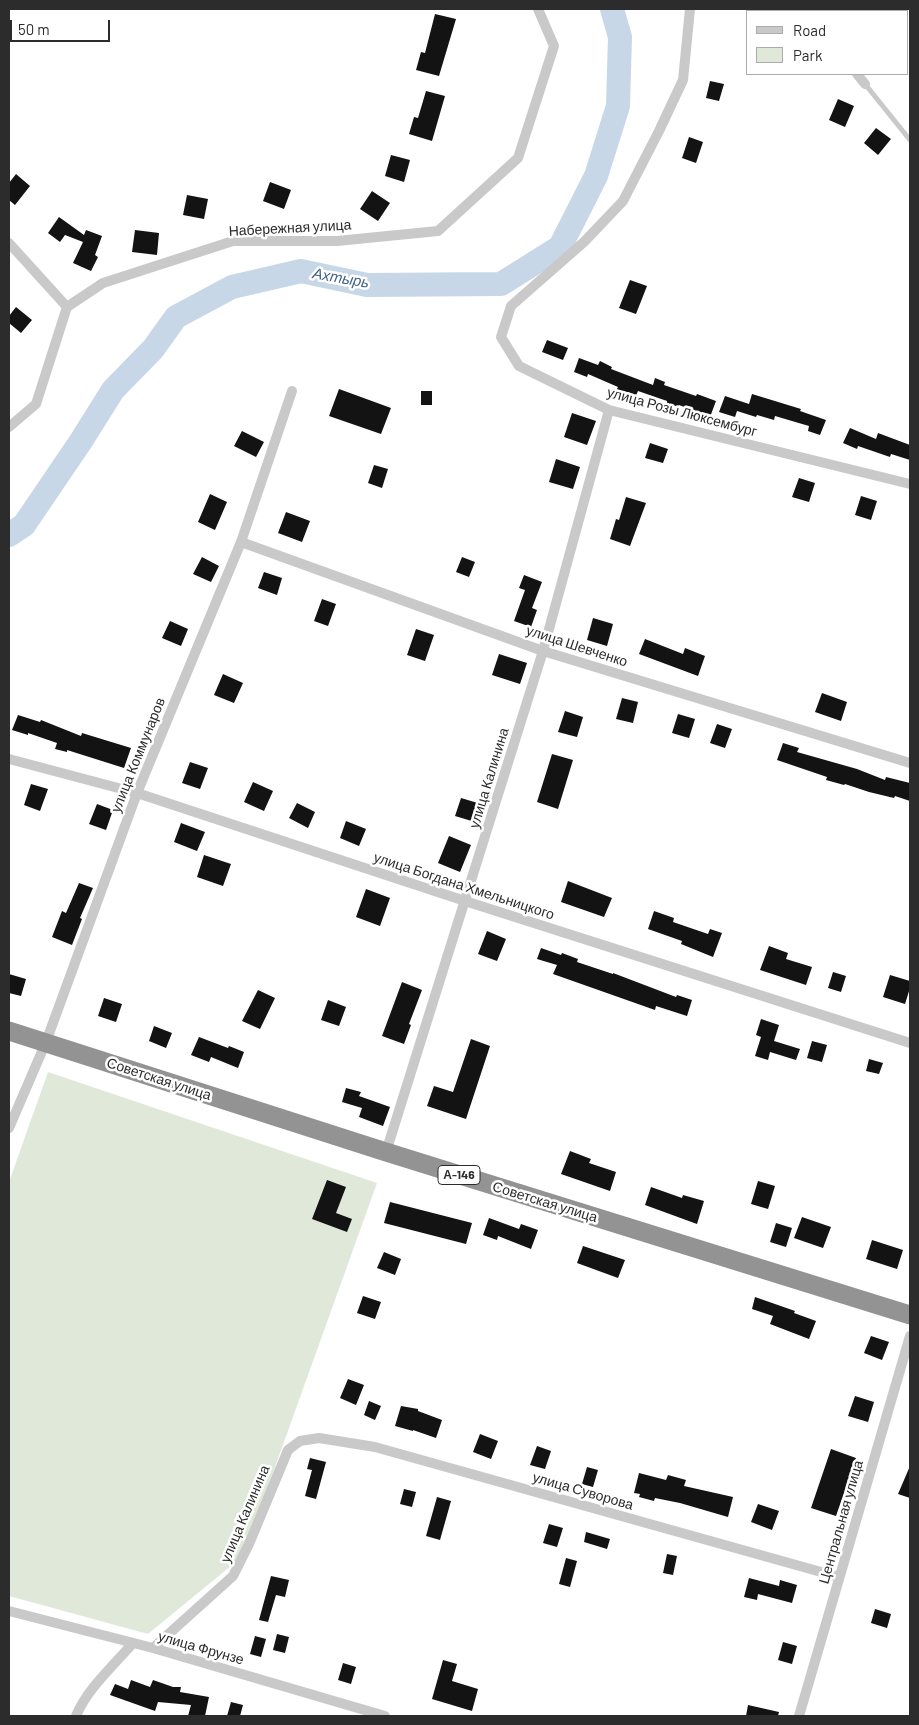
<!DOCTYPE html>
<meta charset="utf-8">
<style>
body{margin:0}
#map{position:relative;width:919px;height:1725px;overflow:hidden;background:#fff;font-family:Barlow,sans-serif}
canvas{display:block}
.frame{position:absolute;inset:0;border:10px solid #2c2c2c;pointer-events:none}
.legend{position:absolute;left:746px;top:10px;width:162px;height:65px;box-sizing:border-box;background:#fff;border:1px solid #ababab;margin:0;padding:6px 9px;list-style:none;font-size:15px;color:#2c2c2c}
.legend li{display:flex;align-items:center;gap:10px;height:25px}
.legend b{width:25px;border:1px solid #ababab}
.scale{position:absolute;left:10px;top:20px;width:100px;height:22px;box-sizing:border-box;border:2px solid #2c2c2c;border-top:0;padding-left:6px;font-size:15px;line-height:18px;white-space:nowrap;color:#2c2c2c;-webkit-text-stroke:4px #fff;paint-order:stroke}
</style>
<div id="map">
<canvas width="919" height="1725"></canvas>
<div class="frame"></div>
<ul class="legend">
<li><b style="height:6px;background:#c9c9c9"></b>Road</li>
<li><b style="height:14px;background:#e0e8da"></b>Park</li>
</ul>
<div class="scale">50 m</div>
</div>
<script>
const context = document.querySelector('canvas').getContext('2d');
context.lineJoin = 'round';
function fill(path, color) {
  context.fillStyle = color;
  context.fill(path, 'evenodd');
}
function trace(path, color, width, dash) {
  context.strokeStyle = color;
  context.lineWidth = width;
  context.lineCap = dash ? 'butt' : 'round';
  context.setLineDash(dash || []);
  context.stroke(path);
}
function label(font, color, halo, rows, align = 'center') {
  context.font = font + ' Barlow,sans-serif';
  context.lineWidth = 5;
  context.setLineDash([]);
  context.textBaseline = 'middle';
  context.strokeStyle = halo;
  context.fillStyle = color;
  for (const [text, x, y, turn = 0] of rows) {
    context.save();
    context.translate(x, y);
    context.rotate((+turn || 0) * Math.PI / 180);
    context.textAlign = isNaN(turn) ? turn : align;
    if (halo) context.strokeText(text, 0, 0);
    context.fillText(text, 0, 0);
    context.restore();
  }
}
fill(new Path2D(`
 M48 1072 377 1183 243 1556 148 1634 9 1596V1182Z`), '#e0e8da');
trace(new Path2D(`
 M9 535 24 525 81 441 113 390 153 349 176 317 232 287 301 271 367 285 501 284 560 247 596 176 618 106 620 37 612 9`), '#c7d7e7', 24);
fill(new Path2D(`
 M435 14 456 19 439 76 416 70 421 52 425 53Z
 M710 81 724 84 719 101 706 98Z
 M426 91 445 96 432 141 409 134 414 117 418 118Z
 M838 99 854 106 845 127 829 120Z
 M876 128 891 139 878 155 864 143Z
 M689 137 703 142 696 163 682 158Z
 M391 155 410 160 404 182 385 176Z
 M16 174 30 186 15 205 9 200V183Z
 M270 182 291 190 284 209 263 201Z
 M372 191 390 203 378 221 360 209Z
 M187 195 208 199 204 219 183 215Z
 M59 217 84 235 86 230 102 236 95 255 98 257 91 271 73 263 83 242 65 235 60 242 48 233Z
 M135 230 159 233 157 255 132 252Z
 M630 280 647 286 636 314 619 308Z
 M16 307 32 320 21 333 9 323V316Z
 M547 340 568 348 563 360 542 352Z
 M579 358 598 365 600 361 612 367 611 369 653 385 655 378 665 382 664 385 696 396 697 394 716 401 710 417 679 405 678 407 667 403V401L638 391 635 398 616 391 618 387 588 374 587 377 574 372Z
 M339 389 391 408 381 434 329 416Z
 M421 391H432V405H421Z
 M752 394 801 409 800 411 826 420 820 435 808 431 809 426 775 416 774 420 757 415 756 417 737 411 735 417 719 412 725 396 749 404Z
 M572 413 596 421 587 445 564 437Z
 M850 428 876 439 878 433 910 445V460L891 454 890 457 858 446 857 449 843 443Z
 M242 431 264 442 256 457 234 446Z
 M650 443 668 449 663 463 645 458Z
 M556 459 580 467 573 489 549 482Z
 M374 465 388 469 382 488 368 483Z
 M799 478 815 483 809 502 792 497Z
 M210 494 227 502 215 530 198 522Z
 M861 496 877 501 871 520 855 515Z
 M626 497 646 503 630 546 610 539 616 519 619 520Z
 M286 512 310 521 302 542 278 533Z
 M202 557 219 566 211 582 193 574Z
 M462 557 475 562 469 577 456 572Z
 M264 572 282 578 277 595 258 588Z
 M524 575 542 582 532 608 537 610 531 627 514 621 525 590 519 588Z
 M322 599 336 604 328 626 314 621Z
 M593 618 613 624 607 646 587 640Z
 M170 621 188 629 181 646 162 638Z
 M416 629 434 635 425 661 407 655Z
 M645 639 683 654 685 648 705 656 698 676 639 654Z
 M499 654 527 663 520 684 492 675Z
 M223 674 243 683 234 703 214 695Z
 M822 693 847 702 841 721 815 712Z
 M622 698 638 702 633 723 616 719Z
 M565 711 583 717 577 737 558 732Z
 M678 714 695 719 689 738 672 733Z
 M18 715 40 722 41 720 81 736 82 733 131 748 124 768 67 750V752L55 749 57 743 28 733V735L12 730Z
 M717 724 732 729 725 748 710 743Z
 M783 743 799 748 797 752 857 769 885 780 886 777 910 783V801L895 796 894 798 869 792 845 784 844 785 826 780 827 777 777 760Z
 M552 754 573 760 558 809 537 802Z
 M190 762 208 768 200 789 182 783Z
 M253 782 273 791 264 811 244 802Z
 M31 784 48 789 40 811 24 805Z
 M461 798 481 804 475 822 455 816Z
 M297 803 315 812 308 828 289 818Z
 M97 804 113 810 106 830 89 824Z
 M346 821 366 829 359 846 340 838Z
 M181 823 205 832 197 851 174 842Z
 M449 836 471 845 460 872 438 863Z
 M204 855 231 864 223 886 197 877Z
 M568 881 612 898 604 917 561 902Z
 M79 883 93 888 80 918 82 919 72 945 52 937 62 911 66 913Z
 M366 889 390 898 380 926 356 917Z
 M654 911 674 918 673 922 708 934 710 929 722 933 713 957 681 944 682 941 648 929Z
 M487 931 506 939 497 961 478 954Z
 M769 946 788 953 786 959 812 967 806 985 760 970Z
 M541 948 561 955 562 953 578 959 577 962 613 974V973L676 997 677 995 692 1000 687 1016 656 1006 655 1010 553 974 557 965 537 959Z
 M833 972 846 976 841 992 828 988Z
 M9 974 26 979 21 996 9 993Z
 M890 975 910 981V988L905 1004 883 997Z
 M402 982 422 990 409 1024 411 1025 404 1044 382 1036Z
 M258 990 275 998 260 1029 242 1021Z
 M104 998 122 1004 116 1022 98 1016Z
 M328 1000 346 1007 339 1026 321 1020Z
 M761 1019 779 1025 774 1041 800 1049 796 1060 770 1052 768 1060 755 1056 761 1037 756 1035Z
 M154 1026 172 1033 166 1048 149 1041Z
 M199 1037 228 1048 229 1046 244 1052 238 1068 211 1057 209 1062 191 1055Z
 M471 1039 490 1046 466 1119 427 1106 434 1086 453 1092Z
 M812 1041 827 1045 822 1062 807 1058Z
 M869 1059 883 1063 879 1074 866 1071Z
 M346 1088 361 1092 359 1096 390 1107 383 1126 359 1117 362 1108 342 1102Z
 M570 1151 591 1159 589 1163 616 1172 610 1191 561 1174Z
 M327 1180 346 1187 336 1213 352 1219 347 1232 312 1219Z
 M758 1181 775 1186 768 1209 751 1204Z
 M651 1187 682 1198 683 1195 704 1201 697 1224 645 1205Z
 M390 1202 472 1223 466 1244 384 1223Z
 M802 1217 831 1227 823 1248 794 1238Z
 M489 1218 519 1229 521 1224 538 1230 531 1249 498 1236 497 1240 483 1235Z
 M776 1223 792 1228 786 1247 770 1242Z
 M872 1240 903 1250 897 1269 866 1259Z
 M583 1246 625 1260 618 1278 577 1263Z
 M384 1252 401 1259 395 1275 377 1268Z
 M363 1296 381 1302 375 1319 357 1313Z
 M755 1297 795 1311 794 1313 816 1321 809 1339 770 1324 773 1316 752 1309Z
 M871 1336 889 1342 882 1360 864 1353Z
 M348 1379 364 1385 356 1405 340 1398Z
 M855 1396 874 1402 868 1422 848 1416Z
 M369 1401 381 1406 375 1420 364 1415Z
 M401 1406 418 1409V1411L442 1420 436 1438 413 1430V1431L395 1426Z
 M480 1434 498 1441 491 1459 473 1452Z
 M537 1446 551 1451 545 1469 530 1465Z
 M831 1449 856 1458 836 1516 811 1508Z
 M310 1458 326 1462 316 1499 305 1496 312 1470 307 1469Z
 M910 1466V1498L898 1494Z
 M587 1467 598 1470 593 1487 582 1484Z
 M639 1473 666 1480 668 1475 686 1480 684 1486 733 1497 728 1517 680 1503 655 1498 654 1501 639 1497 640 1494 634 1493Z
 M404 1489 416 1492 412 1507 400 1504Z
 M437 1497 451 1501 440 1540 426 1536Z
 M758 1504 779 1511 772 1530 751 1522Z
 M549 1524 563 1528 557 1547 543 1543Z
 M586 1532 610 1539 607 1549 584 1542Z
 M667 1554 677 1556 673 1575 663 1573Z
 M566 1558 577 1561 570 1587 559 1584Z
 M271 1576 289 1580 285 1597 276 1595 268 1622 259 1620Z
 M749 1578 779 1586 780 1580 797 1585 792 1603 758 1594 757 1600 744 1597Z
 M875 1609 891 1614 887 1628 871 1623Z
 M277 1634 289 1637 285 1653 273 1650Z
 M255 1636 266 1639 261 1657 250 1654Z
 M783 1642 797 1646 792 1664 778 1660Z
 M443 1660 457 1664 452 1681 478 1689 472 1711 432 1699Z
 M343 1663 356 1667 351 1684 338 1680Z
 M131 1680 150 1687 153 1680 173 1687H181L180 1692 209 1697 205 1716H188L191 1705 158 1702 155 1711 110 1695 115 1684 128 1689Z
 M231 1702 243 1705 240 1716H227Z
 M748 1705 779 1712 778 1716H746Z`), '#131313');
trace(new Path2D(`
 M865 84 910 140`), '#c9c9c9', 5);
trace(new Path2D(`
 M690 9 683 80 659 131 623 201 584 242 511 306 501 337 519 366 609 410 910 484
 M804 9 808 11
 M857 74 865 84
 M9 243 67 307
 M9 427 36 404 67 307 103 283 233 241H337L438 231 518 158 554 46 538 9
 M241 542 543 651 910 763
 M9 759 137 793 465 901 910 1043
 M9 1128 46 1042 137 793 241 542 292 391
 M386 1152 543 651 609 410
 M9 1611 153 1648 385 1716
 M153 1648 233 1576 249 1544 288 1450 300 1441 319 1438 375 1447 839 1577
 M76 1716C87 1689 114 1665 133 1643
 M799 1716 910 1336`), '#c9c9c9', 10);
trace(new Path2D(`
 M9 1031 386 1152 910 1315`), '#939393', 19);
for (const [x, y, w] of [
 [459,1175,42]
]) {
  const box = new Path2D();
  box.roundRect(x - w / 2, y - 9.5, w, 19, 4);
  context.fillStyle = '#fff';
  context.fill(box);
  trace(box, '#2c2c2c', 1);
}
label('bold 12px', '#2c2c2c', null, [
 ["А-146",459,1175]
]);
label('14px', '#2c2c2c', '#fff', [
 ["Набережная улица",290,228,-3],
 ["улица Розы Люксембург",682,412,15],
 ["улица Шевченко",577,646,18],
 ["улица Коммунаров",138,755,-68],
 ["улица Калинина",489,778,-73],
 ["улица Богдана Хмельницкого",464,886,18],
 ["Советская улица",159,1079,18],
 ["Советская улица",545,1202,17],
 ["улица Суворова",583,1491,16],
 ["улица Калинина",245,1514,-67],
 ["Центральная улица",841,1522,-74],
 ["улица Фрунзе",201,1648,16]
]);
label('italic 15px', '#426485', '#fff', [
 ["Ахтырь",341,278,10]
]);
</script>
